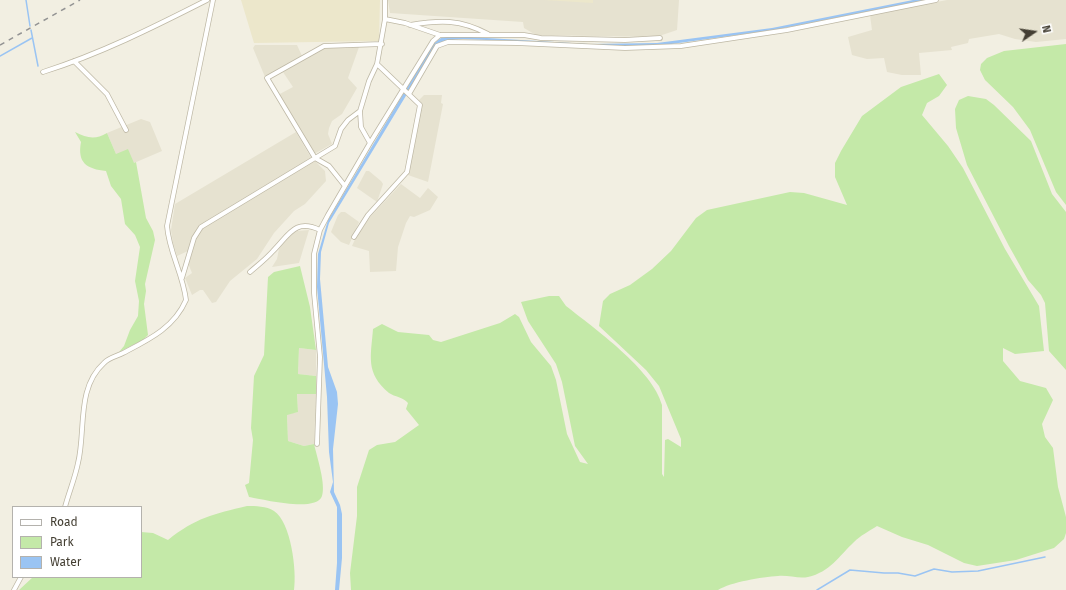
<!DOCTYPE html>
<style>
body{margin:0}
#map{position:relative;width:1066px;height:590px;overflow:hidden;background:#f2efe2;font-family:"Fira Sans",sans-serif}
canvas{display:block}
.legend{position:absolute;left:12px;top:506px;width:130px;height:72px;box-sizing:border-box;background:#fff;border:1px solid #b4b2ad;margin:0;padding:5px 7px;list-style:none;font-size:12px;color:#443f33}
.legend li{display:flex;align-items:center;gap:8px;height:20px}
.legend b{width:20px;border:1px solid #b4b2ad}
.north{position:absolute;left:1014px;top:12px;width:40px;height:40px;-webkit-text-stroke:3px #fff;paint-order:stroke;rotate:77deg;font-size:11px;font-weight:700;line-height:16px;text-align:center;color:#443f33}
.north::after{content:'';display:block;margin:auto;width:14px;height:18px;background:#443f33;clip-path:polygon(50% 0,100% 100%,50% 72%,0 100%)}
</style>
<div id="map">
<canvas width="1066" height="590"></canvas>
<ul class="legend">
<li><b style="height:5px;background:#fff"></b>Road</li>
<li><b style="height:11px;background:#c4e9a8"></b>Park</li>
<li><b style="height:11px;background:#9ac4f3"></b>Water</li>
</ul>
<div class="north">N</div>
</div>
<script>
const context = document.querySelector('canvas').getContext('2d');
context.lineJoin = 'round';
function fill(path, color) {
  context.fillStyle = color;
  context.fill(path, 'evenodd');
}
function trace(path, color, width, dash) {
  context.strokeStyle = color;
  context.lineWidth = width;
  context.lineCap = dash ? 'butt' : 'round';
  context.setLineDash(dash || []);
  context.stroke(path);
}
fill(new Path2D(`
 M388 0H679L677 30 656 37 536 35 524 28 523 22 390 13Z
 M947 0H1066V39L1036 42 1015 39 999 34 969 39 968 43 951 47 952 50 919 53 921 75H902L887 72 884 58 867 59 852 55 848 37 872 30 870 15Z
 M255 45H297L302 56 265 77 253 48Z
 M359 47 348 78 357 88 342 114 332 121 329 128 328 134 332 144 314 154 278 95 293 87 283 72 324 48Z
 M424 95H442L441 103 443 104 428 182 408 175V172L422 104 419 100Z
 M141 119 150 122 162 151 134 163 116 154 107 133Z
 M296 132 310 156 325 171 326 181 305 204 294 211 274 233 257 259 230 281 216 302 212 303 203 290H200L192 295 185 278 192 273 188 263 192 254 188 251 177 256 173 243 171 230 175 204Z
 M366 171H369L381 181 383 184 377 202 357 188Z
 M401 184 420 198 428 188 438 197 430 210 414 217 410 216 406 223 398 247 396 271 370 272 369 251 352 246 356 237 371 216Z
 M341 212H345L359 222 349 245 341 242 331 232 338 215Z
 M309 230 299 263 272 267 277 259 279 249 290 235 297 231Z
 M299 348 316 350V376L298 374Z
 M297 393 316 394 314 444 304 446 288 441 287 414 298 412Z`), '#e6e2d0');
fill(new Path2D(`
 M241 0H380L379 41 254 43Z
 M544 0H593V3Z`), '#ece7cb');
fill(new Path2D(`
 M1066 44V205L1056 192 1030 130 1013 107 985 80 980 70 981 64 987 58 1004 51Z
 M939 74 947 85 939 96 927 103 922 115 948 146 963 168 1005 249 1039 306 1044 351 1015 354 1003 348V361L1020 381 1046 388 1053 400 1042 424 1045 437 1053 448 1058 487 1066 517V533L1064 539 1054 548 1016 560 977 566 964 563 928 545 902 537 877 526C869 531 860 536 854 542 839 556 830 572 808 577 799 579 788 575 778 576 762 577 731 582 718 590H351L350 573 357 516V487L369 450 377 445 395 442 419 425 406 409 408 403C403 397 395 397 389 393 365 373 371 356 373 329L382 324 398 332 429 335 433 340 441 342 500 323 515 314 519 317 531 342 551 366 556 380 567 434 580 462 588 464 575 446 562 382 556 364 528 321 521 302 549 296H559L566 306C594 328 653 370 662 405V474L664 477 665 440 668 439 681 447V439L659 386 646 370 599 326 603 301 610 294 630 285 652 269 671 251 696 218 707 210 790 192 804 193 847 205 835 177V163L841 151 862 116 901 87Z
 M968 96 986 99 994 105 1031 141 1052 194 1066 212V370L1049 351 1045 303 1041 295 1028 280 1009 246 967 165 956 128 955 109 959 100Z
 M75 132C87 138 95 140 107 133L116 154 128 149 134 163 136 162 146 218 153 231 155 240 145 284 146 291 144 304 148 335 143 340 119 352 124 346 130 330 138 316 139 301 135 281 140 247 135 235 125 224 121 199 111 186 106 171C87 169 77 163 81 142Z
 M300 266 310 307 316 350 299 348 298 374 316 376V394H297L298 412 287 415 288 441 304 446 314 444C317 457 326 484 322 496 316 513 262 499 249 497L245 485 249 483 253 440 251 428 254 376 264 355 268 277 274 272Z
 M247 506C256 506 266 506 274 511 291 522 297 571 294 590H19L33 577H141V532L153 533 168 540C195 518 214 514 247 506Z`), '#c4e9a8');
fill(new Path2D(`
 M913 0H927L774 30 664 45 626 46 463 39C441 40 439 45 427 61L329 223 321 252 320 279 328 367 337 392 338 404 333 449 334 492 340 505 342 514V558L339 590H335L337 563V507L330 492 333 482 329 452 327 397 317 287 318 254 328 220 433 44 441 38 453 36 589 44 657 43 772 28Z`), '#9ac4f3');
trace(new Path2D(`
 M26 0 30 26
 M31 30 38 66
 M0 56 32 38
 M817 590 850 570 884 573H898L915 576 934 569 952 572 978 571 1045 557`), '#9ac4f3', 1.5);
const minor = new Path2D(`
 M385 0V19L405 23 440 35H524L541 38 625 40 660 38
 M410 25C440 20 460 19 488 34
 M74 61 107 94 126 130
 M43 72C100 54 154 27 207 0
 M409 94 437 46 448 42 517 43 625 48 681 46 787 30 936 0
 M370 143 433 41 440 35
 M345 186 329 166 315 158 267 78 324 46 382 44
 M354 237 368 215 407 172 420 105 377 64
 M250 272C258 265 266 259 273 251 289 235 295 218 320 230
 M182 278 194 238 201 227 335 146 341 129 348 120 360 111 369 81 377 64 385 19
 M317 444 320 357 314 293V254L320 230 328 215 370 143 361 127 360 111
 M65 507C69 492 75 478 78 463 86 431 76 388 104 363 108 358 117 356 123 353 148 340 174 328 186 300 183 274 169 252 167 226L213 0
 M14 590 21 577`);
trace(minor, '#beb8a5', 5.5);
trace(minor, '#fff', 4);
trace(new Path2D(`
 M0 45 80 0`), '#939393', 1.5, [5, 5]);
</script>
